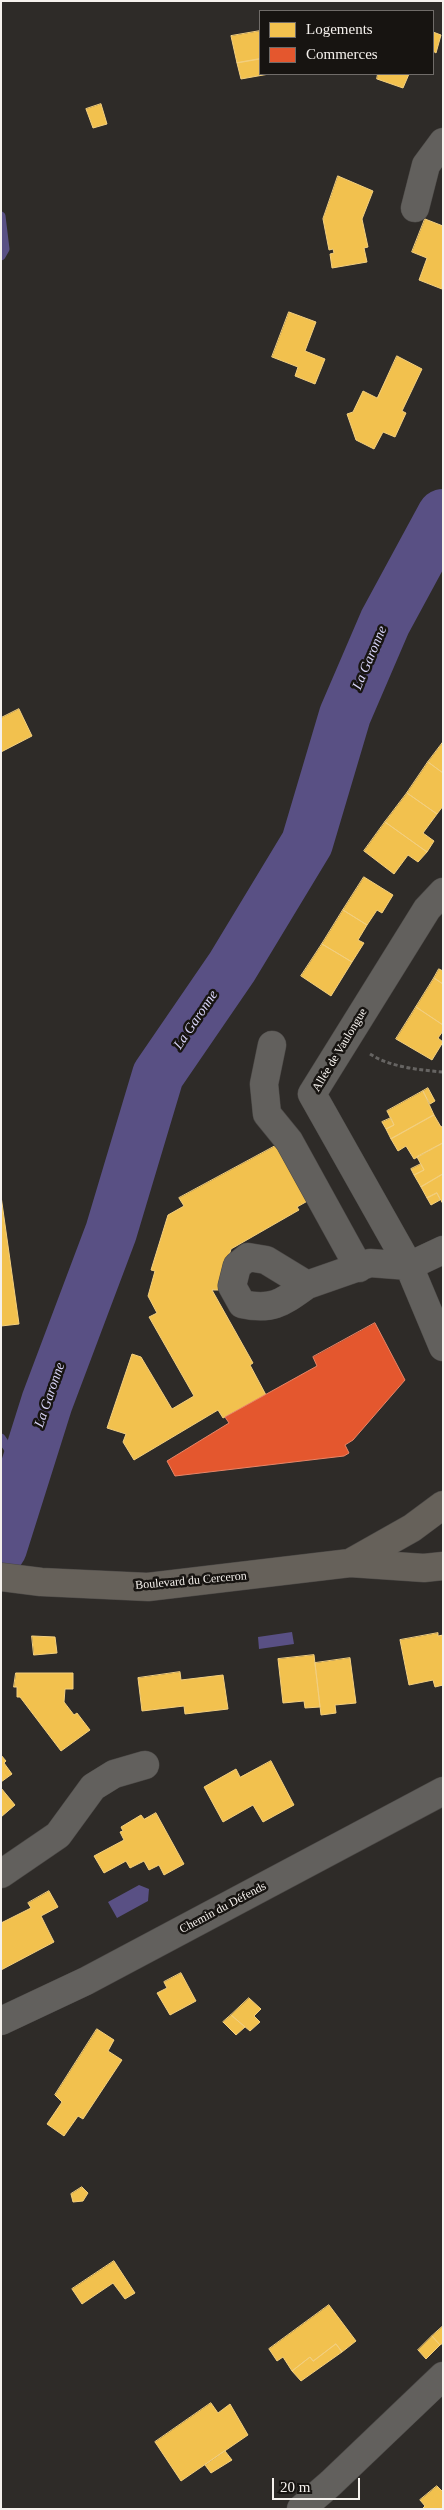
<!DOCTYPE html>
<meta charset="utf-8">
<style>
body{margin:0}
#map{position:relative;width:444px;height:2510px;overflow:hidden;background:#2e2b28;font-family:Georgia,serif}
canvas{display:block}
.frame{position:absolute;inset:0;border:2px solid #f5f1ed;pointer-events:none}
.legend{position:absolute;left:259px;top:10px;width:175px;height:65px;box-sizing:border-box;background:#171411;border:1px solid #706c69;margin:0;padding:6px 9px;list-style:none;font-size:15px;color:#f5f1ed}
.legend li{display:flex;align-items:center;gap:10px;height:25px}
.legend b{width:25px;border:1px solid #706c69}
.scale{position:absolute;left:272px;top:2478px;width:88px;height:22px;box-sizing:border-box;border:2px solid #f5f1ed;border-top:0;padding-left:6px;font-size:15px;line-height:18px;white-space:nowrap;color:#f5f1ed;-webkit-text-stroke:4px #171411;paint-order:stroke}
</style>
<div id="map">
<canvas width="444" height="2510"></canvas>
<div class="frame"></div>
<ul class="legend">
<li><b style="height:14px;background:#f2c14e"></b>Logements</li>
<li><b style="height:14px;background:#e4572e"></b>Commerces</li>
</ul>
<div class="scale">20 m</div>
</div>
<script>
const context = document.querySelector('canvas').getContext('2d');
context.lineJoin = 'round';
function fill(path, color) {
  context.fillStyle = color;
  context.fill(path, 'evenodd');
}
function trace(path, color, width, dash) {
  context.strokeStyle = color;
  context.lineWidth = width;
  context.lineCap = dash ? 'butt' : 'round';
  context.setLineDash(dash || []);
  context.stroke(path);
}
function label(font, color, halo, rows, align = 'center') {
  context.font = font + ' Georgia,serif';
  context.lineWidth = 5;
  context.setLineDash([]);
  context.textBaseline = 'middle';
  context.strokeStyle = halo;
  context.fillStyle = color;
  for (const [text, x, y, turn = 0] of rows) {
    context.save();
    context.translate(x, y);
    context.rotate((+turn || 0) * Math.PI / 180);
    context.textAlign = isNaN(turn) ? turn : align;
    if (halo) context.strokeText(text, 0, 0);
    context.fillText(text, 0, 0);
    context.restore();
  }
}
fill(new Path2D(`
 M25 1473V1501L1 1576V1511Z
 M292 1632 294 1644 259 1649 258 1637Z
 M139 1885 149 1889 148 1901 117 1918 108 1902Z`), '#595084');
const homes = new Path2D(`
 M260 31V59L237 63 231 36Z
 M433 32 441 35 436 53 433 51Z
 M260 59V74H269L241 79 237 63Z
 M378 74H409L403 88 377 79Z
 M101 104 107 124 93 128 86 109Z
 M338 176 373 191 362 219 368 247 364 248 367 262 332 268 330 254 334 253 333 249 329 250 323 219Z
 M425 219 443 226 442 289 419 280 427 258 412 252Z
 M289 312 316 322 305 351 325 359 315 384 295 376 298 367 272 357Z
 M397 356 422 369 402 411 406 413 395 437 383 432 374 449 356 440 347 414 353 412 363 391 377 398Z
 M19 709 32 736 1 752V718Z
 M443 742V773L428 762Z
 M428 762 443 773V806L437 814 407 793Z
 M407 793 437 814 423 833 434 841 427 852 385 822Z
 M385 822 427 852 418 862 408 855 394 874 364 851Z
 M364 877 393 895 382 913 377 910 367 925 343 910Z
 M343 910 367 925 358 940 364 943 352 962 322 944Z
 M322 944 352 962 331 996 301 976Z
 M439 969 443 971V984L434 978Z
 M434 978 443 984V1025L416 1007Z
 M416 1007 443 1025V1031L438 1038 443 1042 432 1060 396 1039Z
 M428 1088 435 1101 430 1104 423 1091Z
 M423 1091 434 1115 391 1139 386 1129 394 1125 387 1111Z
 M434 1115 441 1127 443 1126V1143L414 1159 406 1146 398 1151 391 1139Z
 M391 1118 394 1125 386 1129 382 1122Z
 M443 1143V1174L421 1187 414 1175 424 1170 417 1157Z
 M279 1144 311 1199 297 1207 299 1210 231 1249 219 1290H212L253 1363 250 1365 266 1395 223 1418 218 1410 134 1460 123 1442 126 1434 107 1428 132 1354 141 1357 172 1409 194 1396 149 1317 157 1313 148 1296 155 1271 151 1270 168 1215 184 1206 179 1198Z
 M421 1164 424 1170 414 1175 411 1169Z
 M443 1174V1204L437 1193 427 1198 421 1187Z
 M437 1193 440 1200 431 1205 427 1198Z
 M1 1196 19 1324 1 1326Z
 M438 1633V1636L443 1635V1685L435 1687 433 1680 409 1685 400 1640Z
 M32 1636 55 1637 57 1653 34 1655Z
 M314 1655 320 1707 305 1708 304 1701 283 1703 278 1659Z
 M350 1658 356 1703 335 1705 336 1713 321 1715 315 1663Z
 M180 1672 181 1680 223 1675 228 1709 185 1714 184 1706 142 1711 138 1678Z
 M16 1673H73V1689H65L64 1702 74 1715 77 1713 90 1730 61 1751 20 1697H17V1687H14Z
 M1 1755 6 1761 4 1763 12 1774 1 1782Z
 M271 1761 294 1805 263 1822 253 1805 223 1822 204 1787 236 1769 240 1777Z
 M1 1788 15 1805 1 1817Z
 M156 1813 184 1864 164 1875 159 1865 149 1870 144 1861 130 1868 126 1861 104 1873 94 1856 124 1840 120 1832 123 1831 121 1827 141 1815 144 1819Z
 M49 1891 58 1907 41 1916 54 1942 1 1970V1923L31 1908 28 1903Z
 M181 1973 196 2001 170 2015 157 1993 167 1988 164 1982Z
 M249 1998 261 2009 254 2016 260 2022 250 2031 231 2015Z
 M231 2015 245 2027 236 2035 223 2022Z
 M97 2029 114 2040 108 2051 122 2060 83 2119 78 2116 64 2136 47 2124 62 2102 55 2095Z
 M82 2187 88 2193 83 2201 73 2202 71 2194Z
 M114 2261 135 2293 125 2299 113 2283 82 2304 72 2289Z
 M329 2305 356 2341 342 2352 336 2344 313 2361 310 2357 292 2371 283 2357 277 2361 269 2349Z
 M443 2326V2343L440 2345 432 2336Z
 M432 2336 440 2345 426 2359 418 2350Z
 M336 2344 342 2352 301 2381 292 2371 310 2357 313 2361Z
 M211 2403 218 2413 230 2404 248 2435 181 2481 155 2442Z
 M225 2451 232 2460 211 2473 205 2465Z
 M437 2486 443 2492V2509H422L425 2506 420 2500Z`);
fill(homes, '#f2c14e');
trace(homes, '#f3cf7e', 1);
const shops = new Path2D(`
 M375 1323 405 1380 353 1440 345 1445 349 1453 344 1456 175 1476 167 1461 229 1423 225 1417 317 1366 313 1357Z`);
fill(shops, '#e4572e');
trace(shops, '#e98567', 1);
trace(new Path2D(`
 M1 216 5 249 1 256
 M1 1438 25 1473`), '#595084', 9);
trace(new Path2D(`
 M1 1548 47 1402 111 1232 158 1075 232 967 307 843 345 715 385 622 443 515`), '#595084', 52);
const minor = new Path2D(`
 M415 208 426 165 443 142
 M443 892 427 909 312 1094 409 1266 443 1347
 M272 1045 264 1084 267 1114 289 1141 359 1268
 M307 1285C283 1302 273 1311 242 1304L232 1286 237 1266 248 1257 266 1260 307 1285 370 1263 409 1266 443 1250
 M1 1874 58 1835 93 1787 114 1774 145 1765
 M1 2021 86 1981 443 1791
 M301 2509 331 2483 443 2376`);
const major = new Path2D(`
 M350 1563 412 1528 443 1505
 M1 1577 41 1582 148 1587 350 1563 424 1568 443 1566`);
trace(minor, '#4b4846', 29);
trace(major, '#4b4846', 29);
trace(new Path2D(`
 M370 1054C390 1067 419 1070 443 1072`), '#666462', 3, [4, 2.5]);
trace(minor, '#62605d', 28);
trace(major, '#66615a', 28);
label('12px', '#f5f1ed', '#171411', [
 ["Allée de Vaulongue",340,1050,-59],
 ["Boulevard du Cerceron",191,1581,-5],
 ["Chemin du Défends",223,1908,-28]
]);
label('italic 14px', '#d8d4f8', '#171411', [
 ["La Garonne",370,658,-67],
 ["La Garonne",196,1020,-56],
 ["La Garonne",50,1395,-71]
]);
</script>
